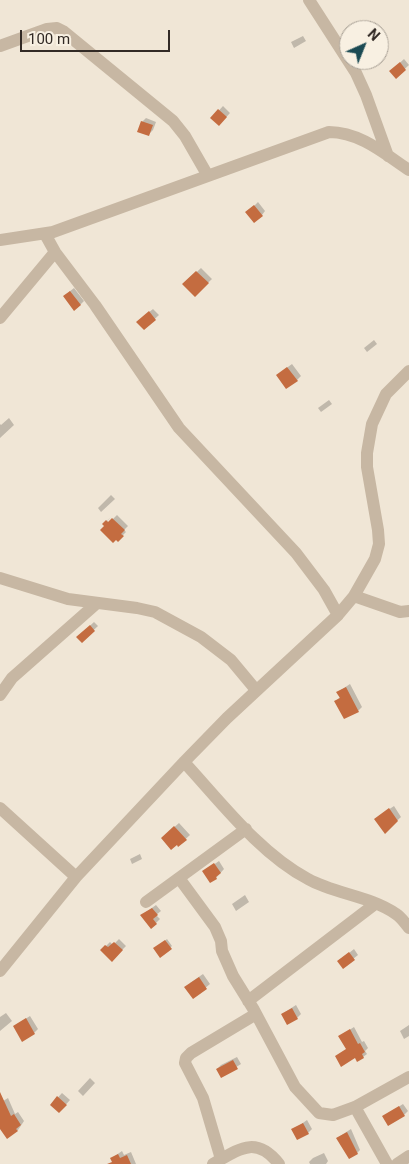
<!DOCTYPE html>
<style>
body{margin:0}
#map{position:relative;width:409px;height:1164px;overflow:hidden;background:#f0e6d6;font-family:Roboto,sans-serif}
canvas{display:block}
.north{position:absolute;left:339px;top:20px;width:50px;height:50px;box-sizing:border-box;background:#f8f0e2;border:1px solid #a9a196;border-radius:50%;rotate:44deg;font-size:14px;font-weight:700;line-height:20px;text-align:center;color:#322a25}
.north::after{content:'';display:block;margin:auto;width:18px;height:22px;background:#1b4a53;clip-path:polygon(50% 0,100% 100%,50% 72%,0 100%)}
.scale{position:absolute;left:20px;top:30px;width:150px;height:22px;box-sizing:border-box;border:2px solid #322a25;border-top:0;padding-left:6px;font-size:15px;line-height:18px;white-space:nowrap;color:#322a25;-webkit-text-stroke:4px #f8f0e2;paint-order:stroke}
</style>
<div id="map">
<canvas width="409" height="1164"></canvas>
<div class="north">N</div>
<div class="scale">100 m</div>
</div>
<script>
const context = document.querySelector('canvas').getContext('2d');
context.lineJoin = 'round';
function fill(path, color) {
  context.fillStyle = color;
  context.fill(path, 'evenodd');
}
function trace(path, color, width, dash) {
  context.strokeStyle = color;
  context.lineWidth = width;
  context.lineCap = dash ? 'butt' : 'round';
  context.setLineDash(dash || []);
  context.stroke(path);
}
fill(new Path2D(`
 M303 36 306 41 294 48 291 42Z
 M404 59 409 65 396 77 391 71Z
 M223 106 230 113 219 125 212 118Z
 M146 118 156 122 153 130 149 134 142 122Z
 M258 202 265 211 262 215 251 209Z
 M201 268 212 279 195 295 184 284Z
 M74 288 84 301 80 305 69 292Z
 M153 309 159 315 144 329 142 318Z
 M374 340 377 344 367 352 364 348Z
 M292 364 301 376 297 380 281 372Z
 M329 400 332 404 321 412 318 408Z
 M9 418 14 425 0 438V424L1 425Z
 M111 495 115 499 101 512 98 508Z
 M117 515 128 526 124 530 126 532 118 540 103 524 111 517 107 521 109 523Z
 M94 622 98 626 82 641 78 637Z
 M350 684 362 707 358 711 336 701 340 697 338 692Z
 M394 806 401 817 385 832 379 816Z
 M179 823 190 835 179 845 162 838Z
 M140 854 142 859 132 864 130 859Z
 M219 861 224 869 216 878 206 870Z
 M245 895 249 902 236 911 232 904Z
 M156 905 161 911 156 915 160 919 156 923 142 915Z
 M119 939 126 946 112 960 102 950 110 942 113 945Z
 M167 939 172 946 160 956 155 949Z
 M354 949 358 955 343 967 339 961Z
 M203 974 210 984 193 998 190 983Z
 M296 1005 301 1014 297 1018 282 1014Z
 M6 1013 12 1021 0 1031V1017Z
 M30 1016 38 1029 34 1033 14 1026Z
 M409 1025V1036L404 1039 400 1031Z
 M354 1027 362 1042 364 1041 368 1048 365 1051 367 1054 363 1057H355L347 1049 340 1036Z
 M237 1057 241 1064 222 1076 217 1069 221 1065Z
 M90 1078 95 1083 83 1096 78 1091Z
 M62 1093 70 1100 59 1112 51 1105Z
 M8 1098 15 1114 18 1112 24 1121 18 1130 7 1137 0 1126V1103Z
 M403 1104 408 1111 404 1115 384 1116Z
 M307 1120 312 1129 308 1133 293 1130Z
 M351 1129 360 1150 357 1153 337 1138Z
 M122 1151 124 1155 131 1152 136 1164H114L112 1158Z
 M324 1153 328 1161 326 1164H310L309 1162 313 1158Z`), '#0003');
fill(new Path2D(`
 M400 62 406 70 396 79 389 71Z
 M218 109 227 117 219 126 210 118Z
 M141 121 153 125 149 136 137 132Z
 M254 205 263 216 254 223 245 212Z
 M196 271 209 283 195 297 182 284Z
 M70 291 81 305 74 311 63 296Z
 M149 311 156 320 144 330 136 322Z
 M287 367 298 381 286 389 276 375Z
 M112 518 125 530 121 534 124 536 118 542 116 540 113 543 100 530 104 526 102 524 106 520 108 522Z
 M90 625 95 631 82 643 76 637Z
 M346 687 359 712 344 719 334 701 340 698 336 692Z
 M389 808 398 821 385 834 374 819Z
 M174 826 187 840 178 847 177 845 171 850 161 838Z
 M214 863 221 873 216 877 217 879 210 883 202 871Z
 M152 908 158 915 153 919 157 924 151 929 140 915Z
 M165 940 172 949 160 958 153 948Z
 M114 942 123 950 112 962 100 950 105 945 108 947Z
 M349 952 355 960 343 969 337 961Z
 M199 977 207 989 193 999 184 987Z
 M292 1008 298 1019 287 1025 281 1014Z
 M26 1018 35 1034 22 1042 13 1026Z
 M350 1029 358 1044 360 1043 365 1052 362 1054 364 1058 357 1062 355 1058 341 1067 335 1056 346 1049 338 1036Z
 M233 1060 238 1069 221 1078 216 1069Z
 M0 1092 11 1116 14 1114 21 1125 16 1129 18 1131 7 1139 0 1129Z
 M57 1096 67 1105 59 1113 50 1105Z
 M399 1106 405 1116 388 1126 382 1116Z
 M303 1123 309 1134 297 1140 291 1129Z
 M347 1132 358 1154 349 1159 336 1138Z
 M118 1154 120 1158 127 1155 131 1164H107L112 1162 110 1158Z`), '#c46c40');
trace(new Path2D(`
 M309 0 356 73 366 95 388 156
 M0 46 47 29 57 28 63 31 173 121 185 136 208 176
 M45 234 55 252 95 305 179 428 296 553 324 590 338 615
 M0 240 53 232 329 132C360 132 385 154 409 170
 M0 318 55 252
 M0 578 68 599 137 608 155 612 201 637 231 660 256 690
 M354 596 400 612 409 611
 M0 695 12 678 97 603
 M184 762C220 801 260 854 308 879 335 894 370 896 396 914 401 917 405 923 409 928
 M0 808 76 877
 M179 878 215 927 221 941 222 951 233 976 254 1010 295 1087 319 1113 333 1115 355 1107 409 1077
 M146 902 246 829
 M0 971 76 877 184 762 227 718 338 615 354 596 375 559 379 544 378 530 367 467V453L372 424 386 394 409 371
 M248 1001 375 904
 M355 1107 387 1164
 M221 1159 203 1098 185 1063 186 1058 191 1053 256 1014
 M213 1164C239 1149 256 1135 279 1164
 M397 1164 409 1156`), '#c7b7a3', 12);
</script>
